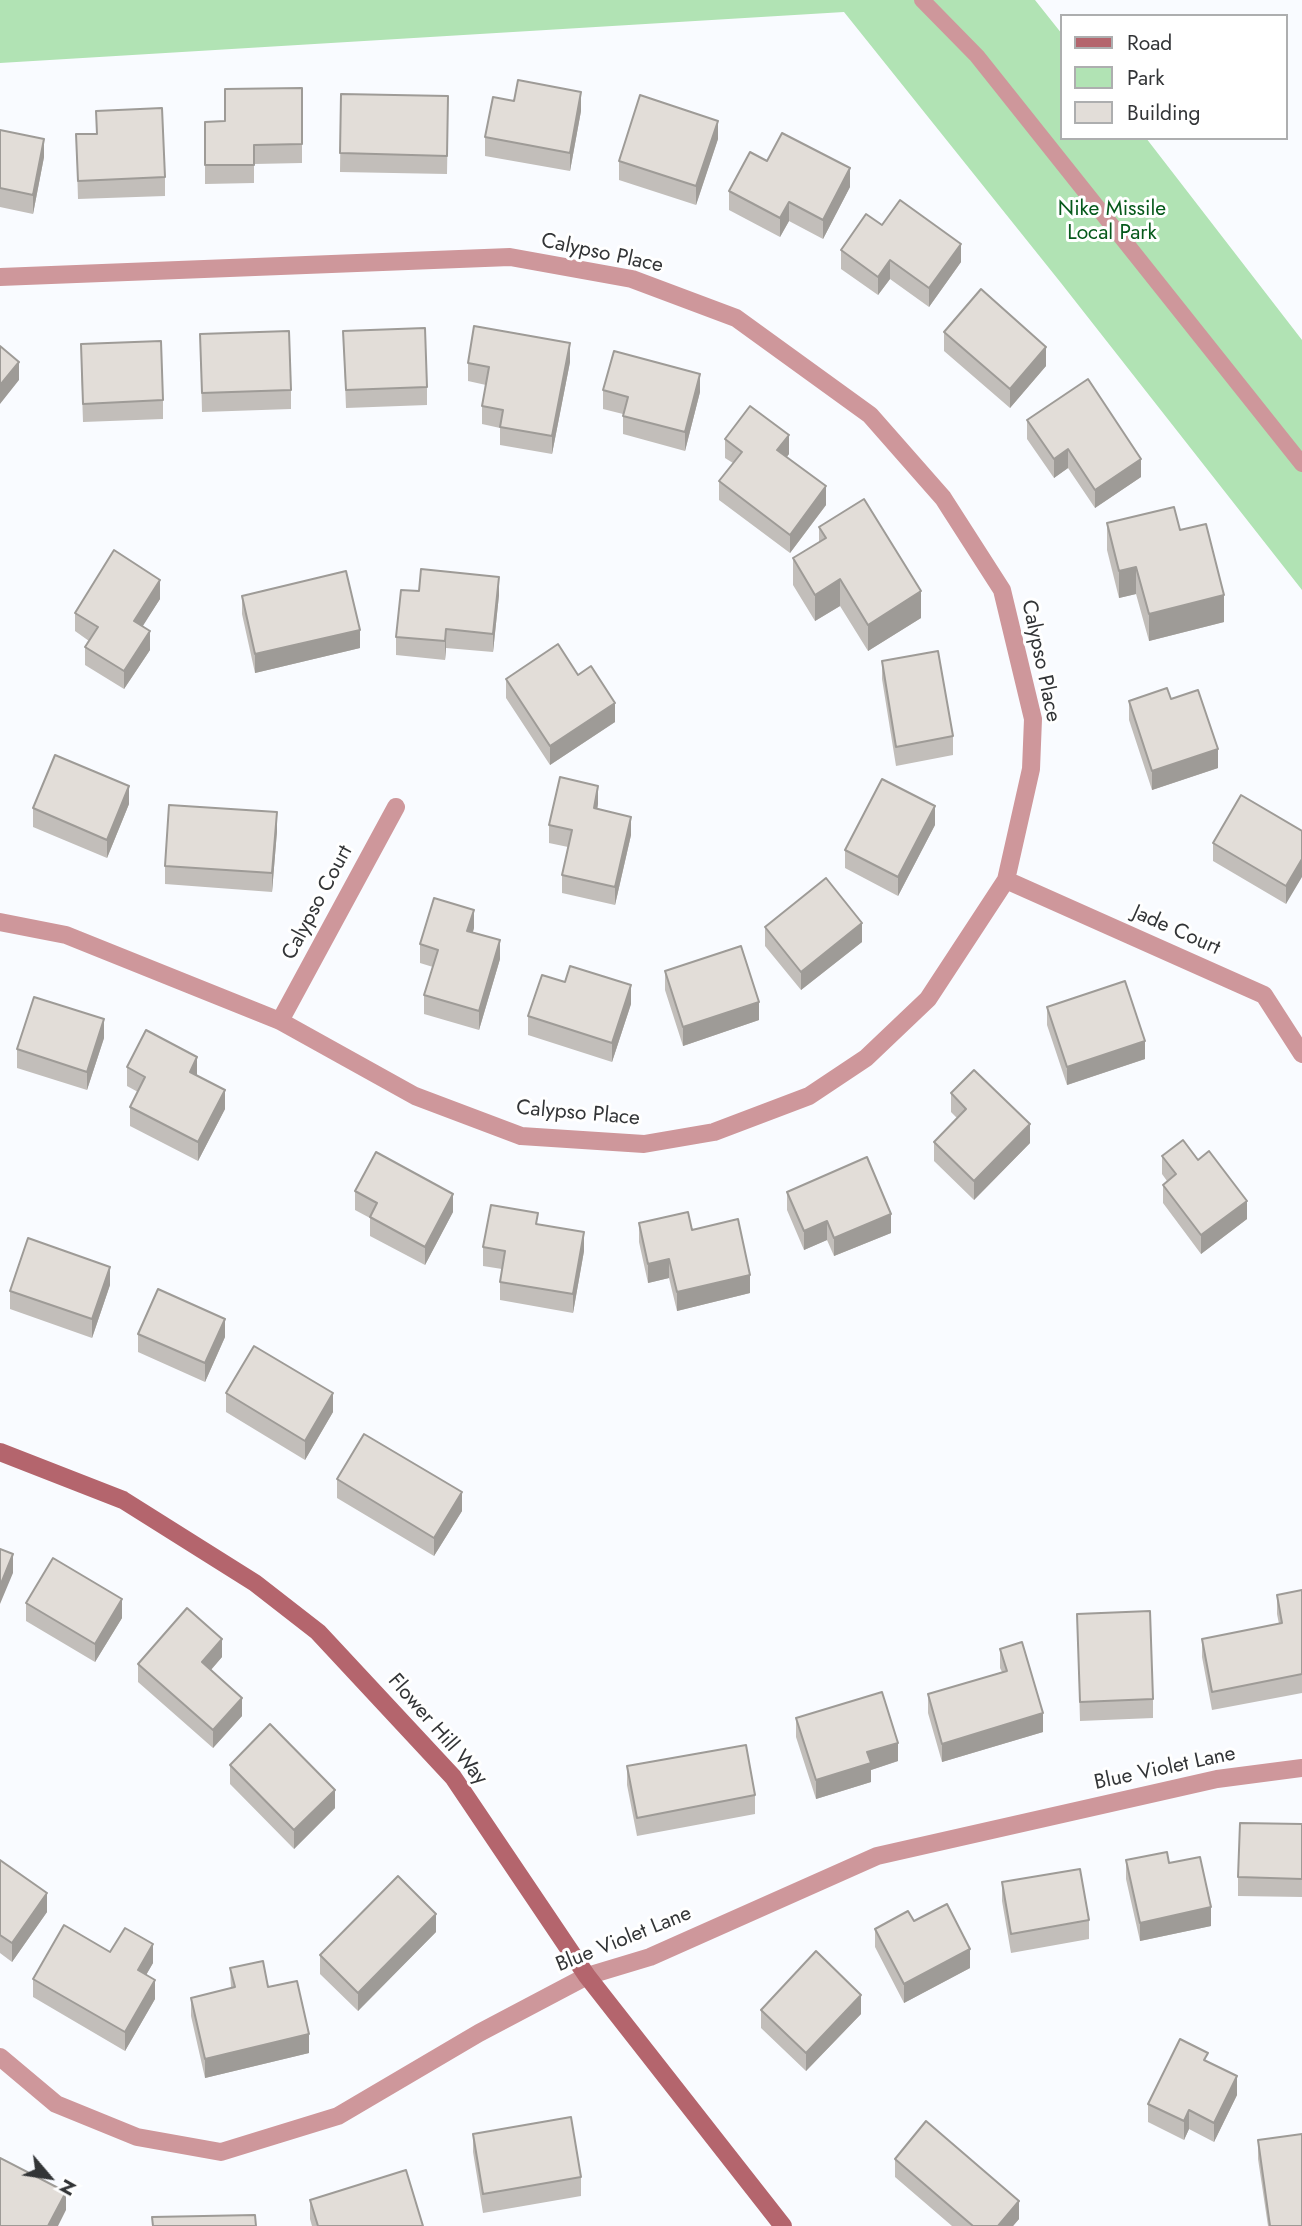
<!DOCTYPE html>
<style>
body{margin:0}
#map{position:relative;width:1302px;height:2226px;overflow:hidden;background:#f9fbff;font-family:Jost,sans-serif}
canvas{display:block}
.legend{position:absolute;left:1060px;top:14px;width:228px;height:126px;box-sizing:border-box;background:#fff;border:2px solid #adaeaf;margin:0;padding:9px 12px;list-style:none;font-size:21px;color:#333537}
.legend li{display:flex;align-items:center;gap:14px;height:35px}
.legend b{width:35px;border:2px solid #adaeaf}
.north{position:absolute;left:14px;top:2142px;width:70px;height:70px;-webkit-text-stroke:5px #fff;paint-order:stroke;rotate:119deg;font-size:19px;font-weight:700;line-height:28px;text-align:center;color:#333537}
.north::after{content:'';display:block;margin:auto;width:24px;height:32px;background:#333537;clip-path:polygon(50% 0,100% 100%,50% 72%,0 100%)}
</style>
<div id="map">
<canvas width="1302" height="2226"></canvas>
<ul class="legend">
<li><b style="height:9px;background:#b4656d"></b>Road</li>
<li><b style="height:19px;background:#b1e3b4"></b>Park</li>
<li><b style="height:19px;background:#e2ddd8"></b>Building</li>
</ul>
<div class="north">N</div>
</div>
<script>
const context = document.querySelector('canvas').getContext('2d');
context.lineJoin = 'round';
function fill(path, color) {
  context.fillStyle = color;
  context.fill(path, 'evenodd');
}
function trace(path, color, width, dash) {
  context.strokeStyle = color;
  context.lineWidth = width;
  context.lineCap = dash ? 'butt' : 'round';
  context.setLineDash(dash || []);
  context.stroke(path);
}
function label(font, color, halo, rows, align = 'center') {
  context.font = font + ' Jost,sans-serif';
  context.lineWidth = 6;
  context.setLineDash([]);
  context.textBaseline = 'middle';
  context.strokeStyle = halo;
  context.fillStyle = color;
  for (const [text, x, y, turn = 0] of rows) {
    context.save();
    context.translate(x, y);
    context.rotate((+turn || 0) * Math.PI / 180);
    context.textAlign = isNaN(turn) ? turn : align;
    if (halo) context.strokeText(text, 0, 0);
    context.fillText(text, 0, 0);
    context.restore();
  }
}
fill(new Path2D(`
 M0 0H1035L1062 34V138H1146L1302 340V590L1061 283 844 12 0 63Z`), '#b1e3b4');
trace(new Path2D(`
 M922 0 977 56 1302 464`), '#ce979b', 16);
trace(new Path2D(`
 M0 277 510 257 632 279 736 318 870 415 943 498 1002 590 1033 719 1031 769 1006 880 928 999 866 1058 809 1096 714 1132 644 1144 521 1136 415 1096 280 1021 66 935 0 922
 M1006 880 1264 995 1302 1054
 M280 1021 396 807
 M0 2057 56 2104 137 2137 221 2152 338 2116 479 2033 587 1976 650 1957 877 1856 1217 1779 1302 1768`), '#ce979b', 18);
trace(new Path2D(`
 M0 1452 123 1500 255 1583 318 1632 453 1777 587 1976 783 2226`), '#b4656d', 18);
fill(new Path2D(`
 M302 88V163L254 164V183L205 184V122L225 121Z
 M341 94 448 115 447 174 340 172Z
 M96 111 165 177V196L78 199 76 134H96Z
 M581 111 570 171 485 156V137Z
 M0 130 44 157 33 214 0 207Z
 M718 139 696 205 619 180V161Z
 M767 161 850 187 823 239 789 221 780 237 729 210V191Z
 M882 225 961 262 929 307 890 279 878 295 841 269V250Z
 M343 331 427 387V405L346 408Z
 M944 332 1046 366 1010 408 944 351Z
 M200 334 291 390V409L202 412Z
 M570 362 552 454 500 445V428L482 424V406L486 385 468 381V363Z
 M81 363 163 400V419L83 422Z
 M603 390 700 392 685 451 623 434V414L603 409Z
 M1027 420 1141 477 1095 508 1068 468 1054 478 1027 439Z
 M725 439 789 454 787 457 826 505 790 553 719 500V481L733 463 725 458Z
 M1107 523 1180 530 1224 622 1149 641 1136 594 1119 598 1107 550Z
 M819 527 921 618 868 651 840 606 815 621 793 585V558L819 542Z
 M419 591 499 595 493 652 446 648 445 660 396 655V637Z
 M242 596 360 648 255 673 242 614Z
 M160 599 142 626 150 650 124 689 85 665V647L89 641 75 631V613Z
 M882 661 953 736V755L896 766 882 679Z
 M578 675 615 722 550 765 506 698V679Z
 M1129 701 1218 768 1152 790 1129 720Z
 M129 804 107 858 33 827V808Z
 M598 804 597 809 631 835 615 905 562 893V875L568 847 549 843V825Z
 M935 825 898 896 845 868V850Z
 M277 831 272 892 165 884V866Z
 M1302 831 1286 904 1213 861V843Z
 M765 927 862 942 801 990 765 946Z
 M474 928 473 932 500 959 479 1030 424 1014V995L433 967 420 963V944Z
 M665 971 759 1020 683 1046 665 990Z
 M631 1004 612 1062 528 1035V1016Z
 M1047 1007 1145 1059 1067 1085 1047 1025Z
 M104 1038 87 1090 17 1068V1049Z
 M127 1067 197 1076 225 1109 198 1161 130 1126V1107L138 1092 127 1086Z
 M951 1093 1030 1143 974 1200 934 1161V1142L957 1118 951 1112Z
 M1162 1156 1247 1219 1201 1254 1163 1203V1185L1167 1181 1162 1174Z
 M355 1191 453 1212 425 1265 370 1236V1218L355 1210Z
 M787 1192 891 1233 834 1256 827 1240 804 1250 787 1210Z
 M639 1223 692 1230 750 1293 677 1311 669 1278 648 1283 639 1242Z
 M538 1224 584 1251 573 1313 500 1300V1282L502 1269 483 1266V1247Z
 M110 1285 92 1338 10 1309V1291Z
 M138 1334 225 1337 205 1382 138 1352Z
 M226 1393 333 1412 305 1460 226 1412Z
 M337 1479 462 1511 434 1556 337 1498Z
 M1302 1590V1693L1212 1710 1202 1657V1639L1279 1624 1277 1614V1595Z
 M26 1603 122 1618 95 1662 26 1621Z
 M1077 1614 1153 1699V1718L1080 1721Z
 M1000 1649 1043 1732 942 1762 928 1713V1694L1002 1672 1000 1668Z
 M222 1657 211 1670 242 1716 213 1748 138 1682V1664Z
 M796 1718 898 1761 871 1770V1782L816 1799 796 1737Z
 M230 1765 335 1808 294 1849 230 1784Z
 M627 1766 755 1795V1814L637 1836 627 1785Z
 M1302 1824V1897L1238 1896V1877Z
 M0 1860 47 1912 12 1962 0 1953Z
 M1126 1860 1169 1863 1211 1926 1140 1941 1126 1879Z
 M1002 1882 1089 1920V1939L1011 1953 1002 1901Z
 M914 1921 970 1968 904 2003 875 1947V1929Z
 M436 1932 358 2011 320 1974V1955Z
 M110 1952 153 1963 146 1975 155 1999 125 2051 33 1997V1979Z
 M230 1968 268 1987 309 2053 205 2078 191 2016V1998L231 1988Z
 M761 2010 861 2014 806 2071 761 2028Z
 M1208 2062 1237 2095 1214 2142 1189 2129 1184 2140 1148 2122V2104Z
 M473 2134 581 2177V2196L483 2213 473 2152Z
 M1258 2140 1302 2226H1268L1258 2159Z
 M895 2159 1019 2219 1013 2226H952L895 2177Z
 M310 2200 423 2226H312L310 2219Z`), '#c2beba');
fill(new Path2D(`
 M581 92V111L570 171V153Z
 M718 121V139L696 205V186Z
 M44 139V157L33 214V195Z
 M850 168V187L823 239V220Z
 M789 202V221L780 237V218Z
 M961 244V262L929 307V288Z
 M890 260V279L878 295V277Z
 M570 343V362L552 454V436Z
 M1046 347V366L1010 408V389Z
 M19 362V380L0 404V385Z
 M700 374V392L685 451V432Z
 M789 435V454L777 468V450Z
 M1068 449V468L1054 478V459Z
 M1141 459V477L1095 508V490Z
 M826 486V505L790 553V535Z
 M1136 567V594L1119 598V571Z
 M499 577V595L493 652V634Z
 M840 579V606L815 621V595Z
 M160 580V599L134 640V621Z
 M921 591V618L868 651V625Z
 M1224 595V622L1149 641V614Z
 M446 629V648L445 660V641Z
 M360 630V648L255 673V654Z
 M150 631V650L124 689V671Z
 M615 703V722L550 765V746Z
 M1218 749V768L1152 790V771Z
 M129 786V804L107 858V840Z
 M598 786V804L594 827V808Z
 M935 806V825L898 896V877Z
 M277 812V831L272 892V873Z
 M631 817V835L615 905V887Z
 M1302 859V877L1286 904V886Z
 M474 910V928L467 949V931Z
 M862 923V942L801 990V972Z
 M500 940V959L479 1030V1011Z
 M631 985V1004L612 1062V1043Z
 M759 1002V1020L683 1046V1027Z
 M104 1019V1038L87 1090V1072Z
 M1145 1041V1059L1067 1085V1067Z
 M197 1057V1075L190 1090V1072Z
 M225 1090V1109L198 1161V1142Z
 M1030 1124V1143L974 1200V1181Z
 M453 1194V1212L425 1265V1247Z
 M1247 1201V1219L1201 1254V1235Z
 M891 1214V1233L834 1256V1238Z
 M827 1221V1240L804 1250V1231Z
 M584 1232V1251L573 1313V1294Z
 M669 1259V1278L648 1283V1264Z
 M110 1267V1285L92 1338V1319Z
 M750 1275V1293L677 1311V1292Z
 M225 1319V1337L205 1382V1363Z
 M333 1393V1412L305 1460V1441Z
 M462 1492V1511L434 1556V1538Z
 M13 1554V1573L0 1604V1586Z
 M122 1599V1618L95 1662V1644Z
 M222 1639V1657L202 1680V1662Z
 M242 1698V1716L213 1748V1730Z
 M1043 1713V1732L942 1762V1744Z
 M898 1743V1761L871 1770V1782L816 1799V1780L867 1752Z
 M335 1790V1808L294 1849V1830Z
 M47 1893V1912L12 1962V1943Z
 M1211 1907V1926L1140 1941V1923Z
 M436 1914V1932L358 2011V1993Z
 M153 1944V1963L138 1989V1970Z
 M970 1949V1968L904 2003V1984Z
 M155 1980V1999L125 2051V2032Z
 M861 1995V2014L806 2071V2053Z
 M309 2034V2053L205 2078V2059Z
 M1237 2076V2095L1214 2142V2123Z
 M1189 2110V2129L1184 2140V2121Z
 M66 2192V2210L58 2226H48Z
 M1019 2201V2219L1013 2226H998Z`), '#9e9b97');
const building = new Path2D(`
 M518 80 581 92 570 153 485 137 493 97 514 101Z
 M302 88V144L254 145V165H205V122L225 121V89Z
 M341 94 448 96 447 156 340 153Z
 M640 95 718 121 696 186 619 161Z
 M162 108 165 177 78 181 76 134H97L96 111Z
 M0 130 44 139 33 195 0 188Z
 M782 133 850 168 823 220 789 202 780 218 729 191 750 152 767 161Z
 M900 200 961 244 929 288 890 260 878 277 841 250 866 214 882 225Z
 M981 289 1046 347 1010 389 944 332Z
 M474 326 570 343 552 436 500 427 503 410 482 406 489 367 468 363Z
 M425 328 427 387 346 390 343 331Z
 M289 331 291 390 202 393 200 334Z
 M161 341 163 400 83 404 81 344Z
 M0 346 19 362 0 385Z
 M614 351 700 374 685 432 623 416 628 397 603 390Z
 M1088 379 1141 459 1095 490 1068 449 1054 459 1027 420Z
 M750 406 789 435 777 450 826 486 790 535 719 481 742 452 725 439Z
 M864 499 921 591 868 625 840 579 815 595 793 558 826 538 819 527Z
 M1174 507 1180 530 1206 524 1224 595 1149 614 1136 567 1119 571 1107 523Z
 M114 550 160 580 134 621 150 631 124 671 85 647 98 627 75 613Z
 M421 569 499 577 493 634 446 629 445 641 396 637 401 590 419 591Z
 M346 571 360 630 255 654 242 596Z
 M558 644 578 675 591 666 615 703 550 746 506 679Z
 M938 651 953 736 896 747 882 661Z
 M1167 688 1171 699 1198 690 1218 749 1152 771 1129 701Z
 M55 755 129 786 107 840 33 808Z
 M560 777 598 786 594 808 631 817 615 887 562 875 572 830 549 825Z
 M882 779 935 806 898 877 845 850Z
 M1241 795 1302 831V859L1286 886 1213 843Z
 M169 805 277 812 272 873 165 866Z
 M826 878 862 923 801 972 765 927Z
 M434 898 474 910 467 931 500 940 479 1011 424 995 438 950 420 944Z
 M741 946 759 1002 683 1027 665 971Z
 M570 966 631 985 612 1043 528 1016 542 975 565 982Z
 M1125 981 1145 1041 1067 1067 1047 1007Z
 M34 997 104 1019 87 1072 17 1049Z
 M146 1030 197 1057 190 1072 225 1090 198 1142 130 1107 145 1077 127 1067Z
 M974 1070 1030 1124 974 1181 934 1142 966 1109 951 1093Z
 M1183 1140 1198 1160 1209 1151 1247 1201 1201 1235 1163 1185 1176 1174 1162 1156Z
 M376 1152 453 1194 425 1247 370 1217 377 1203 355 1191Z
 M867 1157 891 1214 834 1238 827 1221 804 1231 787 1192Z
 M491 1205 538 1213 536 1224 584 1232 573 1294 500 1282 505 1251 483 1247Z
 M688 1212 692 1230 738 1219 750 1275 677 1292 669 1259 648 1264 639 1223Z
 M28 1238 110 1267 92 1319 10 1291Z
 M158 1289 225 1319 205 1363 138 1334Z
 M254 1346 333 1393 305 1441 226 1393Z
 M364 1434 462 1492 434 1538 337 1479Z
 M0 1549 13 1554 0 1586Z
 M53 1558 122 1599 95 1644 26 1603Z
 M1302 1590V1674L1212 1692 1202 1639 1282 1623 1277 1595Z
 M187 1608 222 1639 202 1662 242 1698 213 1730 138 1664Z
 M1150 1611 1153 1699 1080 1702 1077 1614Z
 M1022 1642 1043 1713 942 1744 928 1694 1007 1671 1000 1649Z
 M882 1692 898 1743 867 1752 871 1763 816 1780 796 1718Z
 M270 1724 335 1790 294 1830 230 1765Z
 M746 1745 755 1795 637 1818 627 1766Z
 M1240 1823 1302 1824V1879L1238 1877Z
 M1167 1852 1169 1863 1200 1857 1211 1907 1140 1923 1126 1860Z
 M0 1860 47 1893 12 1943 0 1935Z
 M1080 1869 1089 1920 1011 1934 1002 1882Z
 M398 1876 436 1914 358 1993 320 1955Z
 M947 1904 970 1949 904 1984 875 1929 908 1911 914 1921Z
 M64 1925 110 1952 125 1928 153 1944 138 1970 155 1980 125 2032 33 1979Z
 M816 1951 861 1995 806 2053 761 2010Z
 M263 1961 268 1987 297 1981 309 2034 205 2059 191 1998 235 1987 230 1968Z
 M1180 2039 1208 2053 1204 2060 1237 2076 1214 2123 1189 2110 1184 2121 1148 2104Z
 M571 2117 581 2177 483 2194 473 2134Z
 M926 2121 1019 2201 998 2226H973L895 2159Z
 M1302 2134V2226H1270L1258 2140Z
 M0 2158 66 2192 48 2226H0Z
 M406 2170 423 2226H318L310 2200Z
 M255 2215 256 2226H153L152 2217Z`);
fill(building, '#e2ddd8');
trace(building, '#9e9b97', 2);
label('21px', '#06591b', '#fff', [
 ["Nike Missile",1112,210],
 ["Local Park",1112,234]
]);
label('21px', '#333537', '#fff', [
 ["Calypso Place",602,254,12],
 ["Calypso Place",1040,661,78],
 ["Calypso Court",318,903,-62],
 ["Jade Court",1176,931,24],
 ["Calypso Place",578,1114,5],
 ["Flower Hill Way",437,1730,49],
 ["Blue Violet Lane",1165,1769,-12],
 ["Blue Violet Lane",624,1940,-22]
]);
</script>
